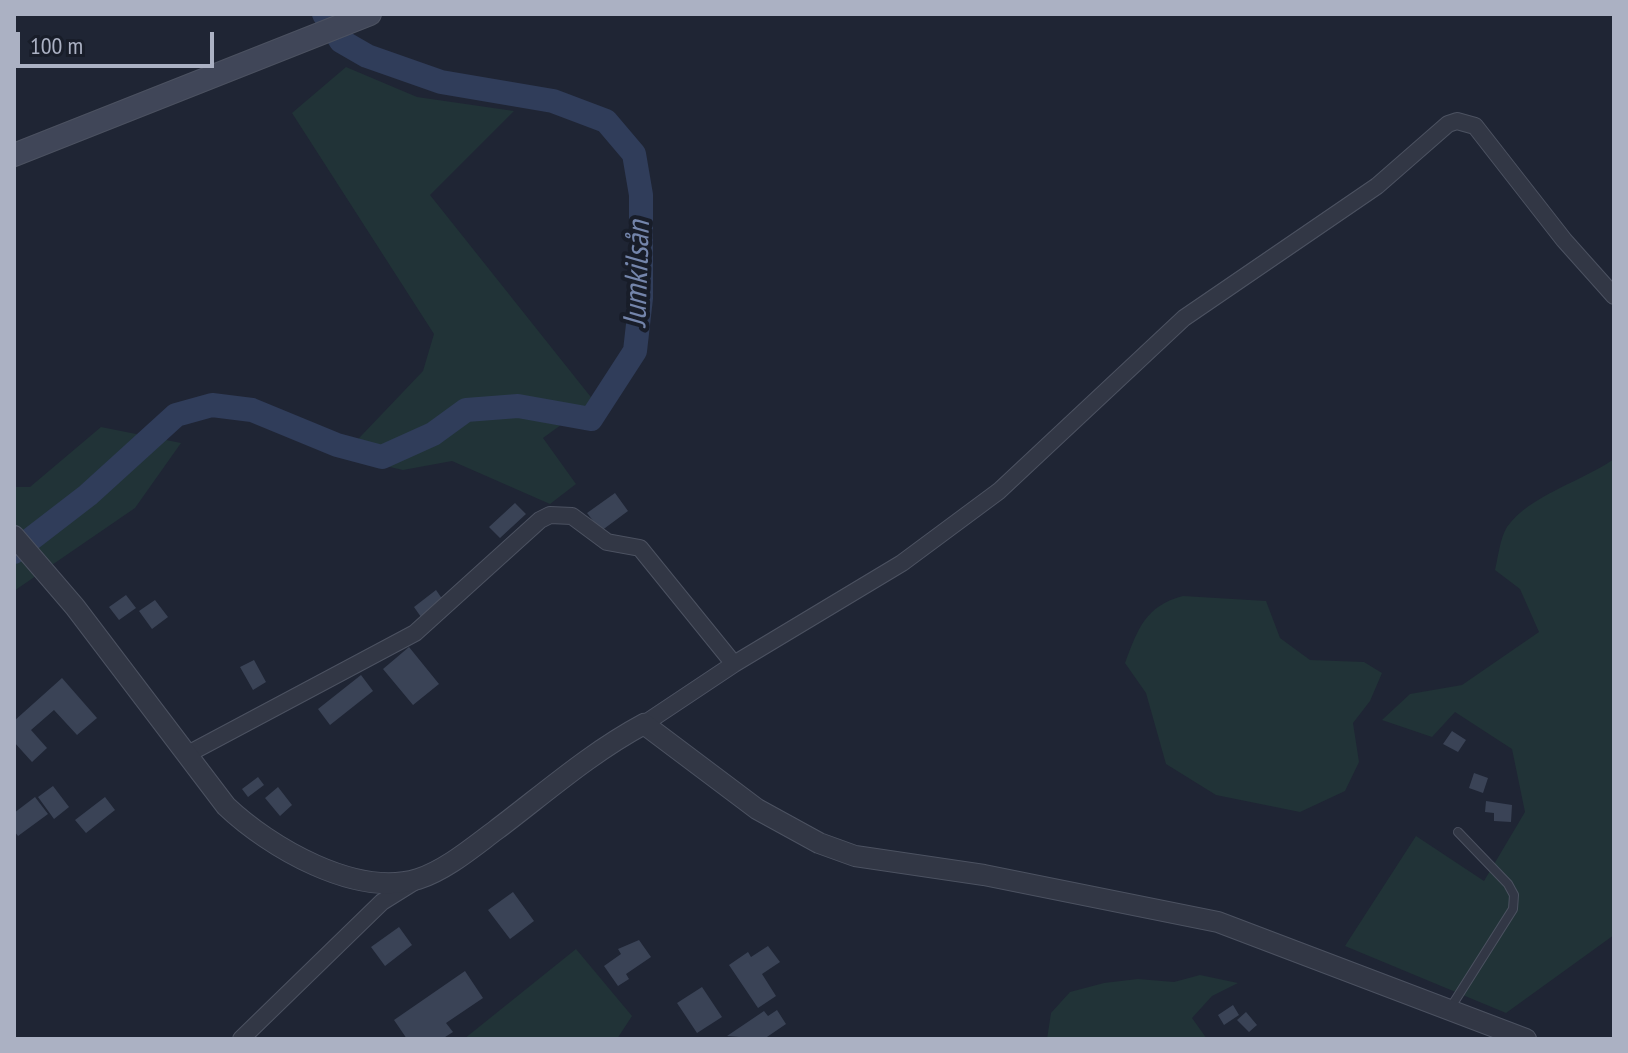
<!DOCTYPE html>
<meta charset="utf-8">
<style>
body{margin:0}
#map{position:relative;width:1628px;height:1053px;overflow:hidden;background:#1f2534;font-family:"PT Sans Narrow",sans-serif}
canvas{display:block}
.frame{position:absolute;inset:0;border:16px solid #abb1c3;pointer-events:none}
.scale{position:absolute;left:16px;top:32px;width:198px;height:36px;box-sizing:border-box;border:4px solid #abb1c3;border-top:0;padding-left:10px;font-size:24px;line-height:28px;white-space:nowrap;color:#abb1c3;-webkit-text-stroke:6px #181d29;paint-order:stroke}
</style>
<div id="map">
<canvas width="1628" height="1053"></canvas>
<div class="frame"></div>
<div class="scale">100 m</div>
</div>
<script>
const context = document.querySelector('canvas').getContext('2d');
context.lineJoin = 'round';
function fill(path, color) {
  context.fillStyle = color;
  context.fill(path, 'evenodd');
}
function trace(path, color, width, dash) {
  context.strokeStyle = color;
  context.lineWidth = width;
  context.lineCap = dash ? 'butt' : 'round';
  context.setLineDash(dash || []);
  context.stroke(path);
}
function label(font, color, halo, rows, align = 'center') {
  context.font = font + ' "PT Sans Narrow",sans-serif';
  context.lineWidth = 8;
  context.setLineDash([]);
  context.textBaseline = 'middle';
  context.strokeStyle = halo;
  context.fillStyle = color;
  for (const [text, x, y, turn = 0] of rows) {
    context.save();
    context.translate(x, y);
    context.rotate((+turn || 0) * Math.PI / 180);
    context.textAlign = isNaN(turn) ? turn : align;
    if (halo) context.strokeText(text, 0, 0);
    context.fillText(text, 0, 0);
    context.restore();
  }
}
fill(new Path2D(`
 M346 67 417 97 514 111 430 195 594 401 543 438 576 484 550 504 452 461 403 470 342 456 423 371 434 334 292 113Z
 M101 427 181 443 135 508 14 591V487H30Z
 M1614 459V935L1506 1013 1345 946 1416 836 1484 881 1525 812 1512 749 1455 712 1432 737 1382 720 1410 694 1462 685 1539 632 1520 589 1495 570C1498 558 1500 538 1507 527 1530 495 1581 482 1614 459Z
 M1183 596 1266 601 1280 638 1310 660 1364 662 1382 673 1370 701 1353 723 1359 762 1345 791 1300 812 1216 795 1166 764 1146 693 1125 663C1138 629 1145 606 1183 596Z
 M576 949 632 1016 617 1039H464Z
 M1200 975 1238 983 1212 996 1192 1018 1207 1039H1047L1051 1013 1070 992 1104 983 1138 979 1174 982Z`), '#213337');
trace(new Path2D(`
 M14 552 88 495 176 415 212 405 252 410 337 445 382 457 433 434 466 410 518 406 591 419 635 351 641 298V195L634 154 606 121 553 101 441 82 367 56 341 41 324 14`), '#303d5a', 24);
fill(new Path2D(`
 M615 493 628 511 601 531 587 513Z
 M515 503 526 514 500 538 489 527Z
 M436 590 443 600 421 617 414 607Z
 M126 595 136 608 119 620 109 607Z
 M155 600 168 617 152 629 139 611Z
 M409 647 439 684 413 705 383 669Z
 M254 660 266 682 253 690 240 667Z
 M361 675 373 691 330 725 318 709Z
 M62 678 97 718 77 735 54 710 31 730 47 748 32 762 14 742V721Z
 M1452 731 1466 740 1458 752 1443 744Z
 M1474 773 1488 778 1483 793 1469 788Z
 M258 777 264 785 248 797 242 789Z
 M53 786 69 807 54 819 38 797Z
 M278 787 292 805 280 816 265 798Z
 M35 797 48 814 18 836 14 831V813Z
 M105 797 115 810 86 833 75 820Z
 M1486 801 1512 805 1511 822 1494 821V813L1485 812Z
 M513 892 534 921 510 939 488 910Z
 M399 927 412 945 385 966 371 947Z
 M639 940 651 957 626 974 629 979 618 986 604 966 621 954 618 949Z
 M768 946 780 962 762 974 776 996 758 1008 729 965 748 952 751 957Z
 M465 971 483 998 446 1023 453 1032 442 1039H407L394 1020Z
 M702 987 722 1017 697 1033 677 1003Z
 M1233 1005 1239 1015 1224 1025 1218 1015Z
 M777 1010 786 1024 764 1039 727 1036 764 1011 768 1016Z
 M1246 1012 1257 1025 1249 1032 1237 1020Z`), '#3a4356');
const service = new Path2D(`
 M1449 1010 1513 909 1514 895 1508 884 1458 832`);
const minor = new Path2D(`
 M644 724 734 664 902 563 999 491 1184 318 1377 186 1448 124 1457 121 1475 126 1564 240 1614 296
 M186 755 415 633 540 520 550 515 572 516 607 542 640 548 734 664
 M241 1039 382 902 414 882`);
const tertiary = new Path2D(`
 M14 536 75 607 226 806C269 847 356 898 418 879 446 870 473 847 496 830 545 793 590 753 644 724L757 809 819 843 855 856 984 875 1218 922 1526 1039`);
const secondary = new Path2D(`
 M14 155 370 14`);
trace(service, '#4c5261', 10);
trace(minor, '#4c5261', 18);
trace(tertiary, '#4c5261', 22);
trace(secondary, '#4c5261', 24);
trace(service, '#323745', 8);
trace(minor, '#323745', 16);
trace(tertiary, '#323745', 20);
trace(secondary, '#404658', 22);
label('italic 32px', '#7485ab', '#181d29', [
 ["Jumkilsån",638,274,-88]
]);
</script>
